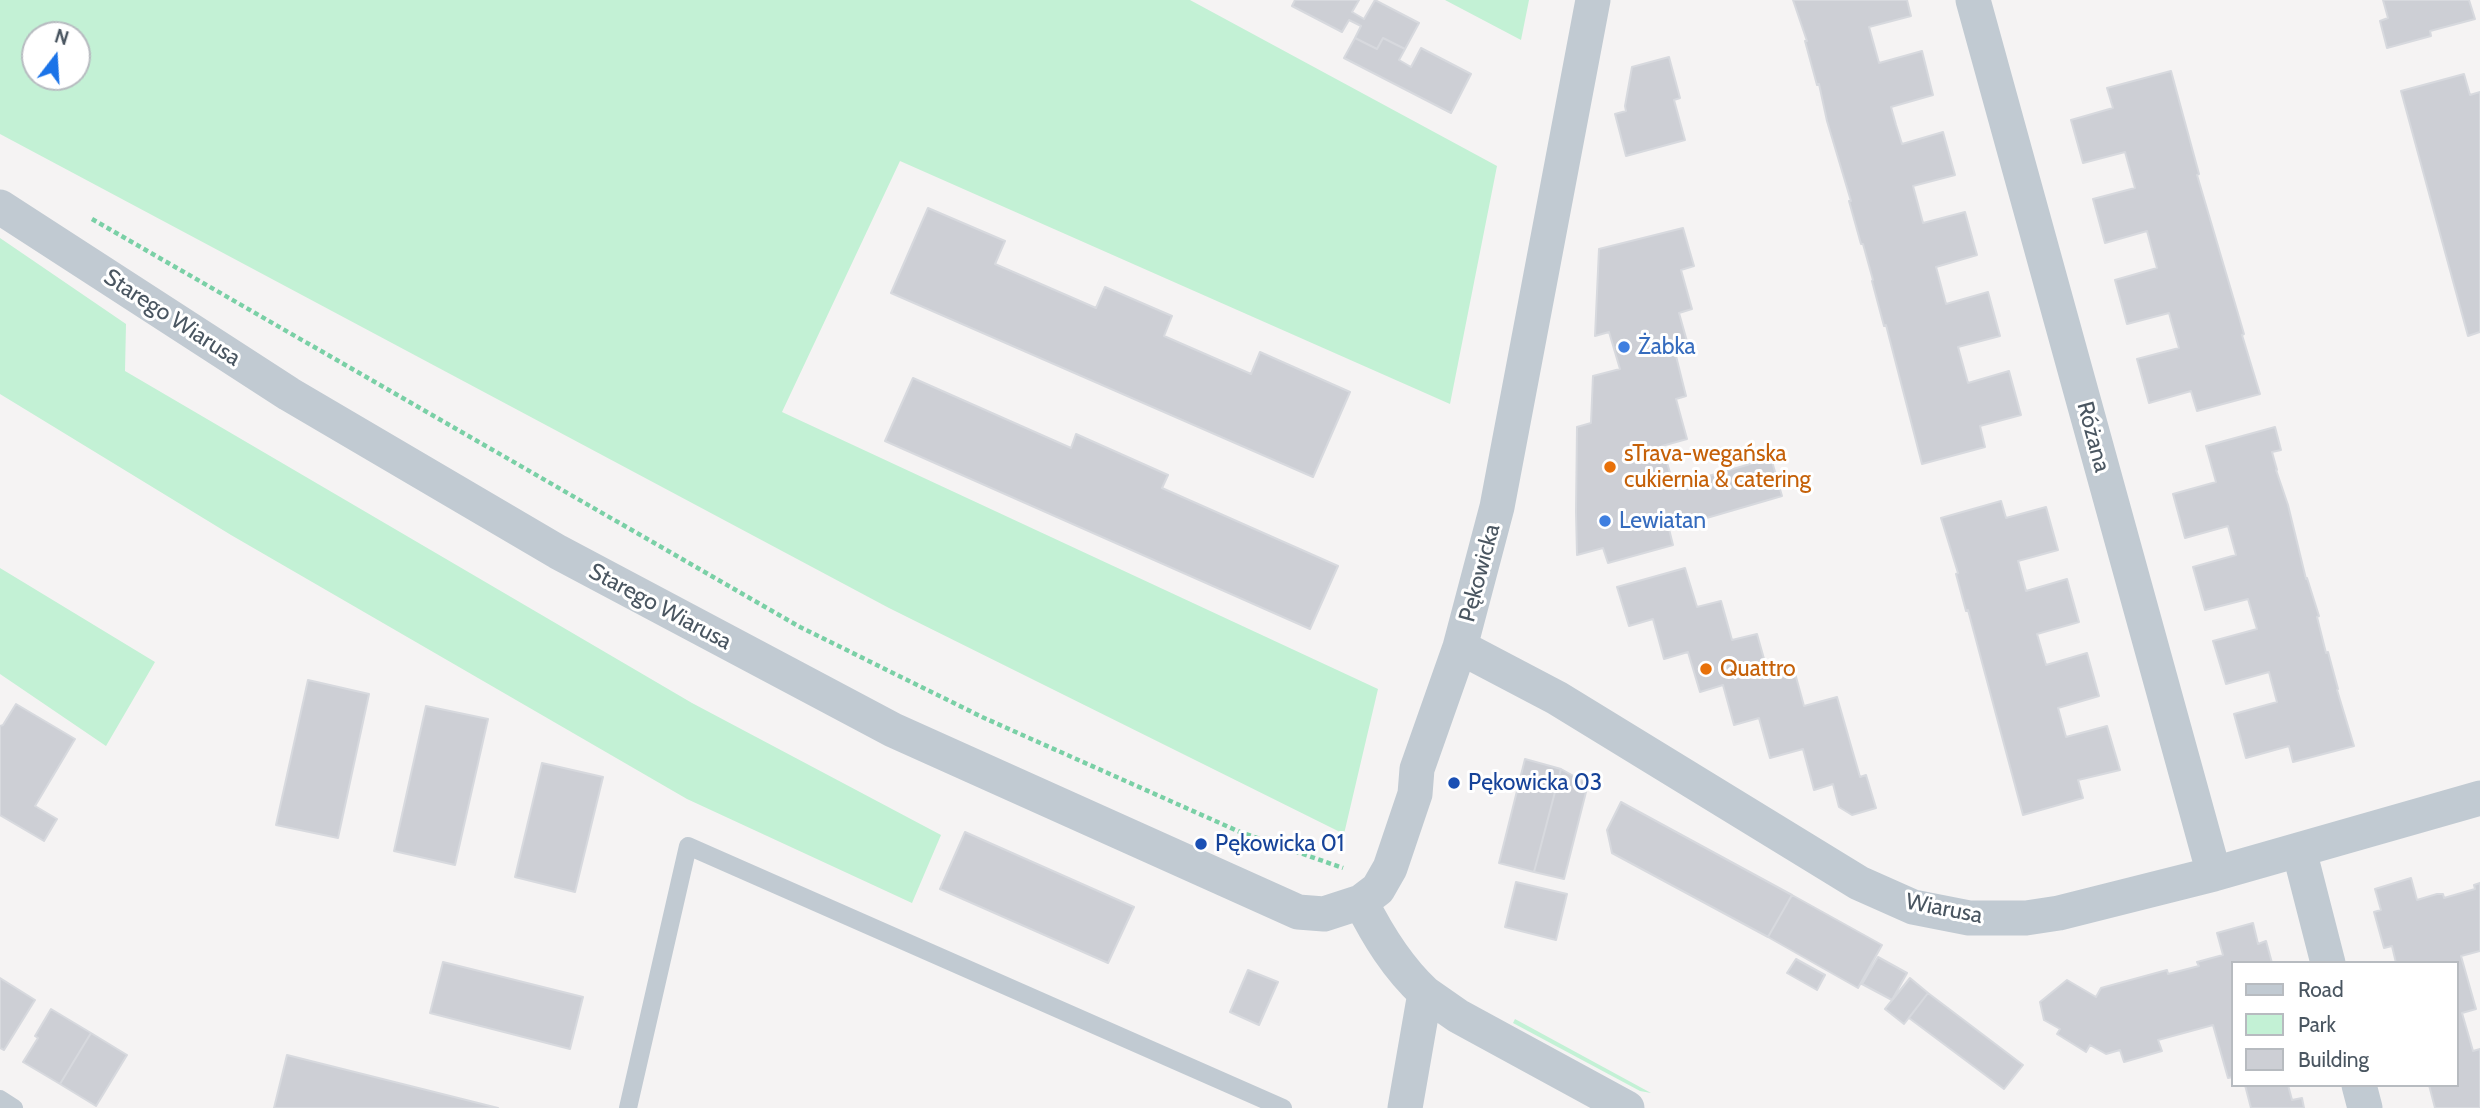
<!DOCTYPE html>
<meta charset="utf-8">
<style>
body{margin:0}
#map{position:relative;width:2480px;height:1108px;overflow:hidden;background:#f5f3f3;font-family:Cabin,sans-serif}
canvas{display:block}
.legend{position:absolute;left:2231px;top:961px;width:228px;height:126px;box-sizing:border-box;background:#fff;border:2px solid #b7bbc0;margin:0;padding:9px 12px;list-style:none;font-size:21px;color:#4a5661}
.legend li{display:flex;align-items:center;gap:14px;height:35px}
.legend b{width:35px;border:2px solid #b7bbc0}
.north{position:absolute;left:21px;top:21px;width:70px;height:70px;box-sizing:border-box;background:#fff;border:2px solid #b7bbc0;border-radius:50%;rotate:17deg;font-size:19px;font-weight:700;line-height:28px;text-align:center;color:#4a5661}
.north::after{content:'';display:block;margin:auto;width:24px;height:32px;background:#1a73e8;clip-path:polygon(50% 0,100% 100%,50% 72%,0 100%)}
</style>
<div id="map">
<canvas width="2480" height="1108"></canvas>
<ul class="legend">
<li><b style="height:9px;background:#c1cad2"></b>Road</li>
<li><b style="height:19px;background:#c3f1d5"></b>Park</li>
<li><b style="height:19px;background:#cdcfd5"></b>Building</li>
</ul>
<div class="north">N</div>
</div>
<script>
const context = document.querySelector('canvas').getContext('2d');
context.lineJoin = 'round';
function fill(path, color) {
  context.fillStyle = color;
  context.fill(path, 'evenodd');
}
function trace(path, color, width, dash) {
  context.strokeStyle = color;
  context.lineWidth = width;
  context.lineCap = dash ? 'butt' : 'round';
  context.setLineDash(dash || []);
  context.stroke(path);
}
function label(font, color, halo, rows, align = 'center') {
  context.font = font + ' Cabin,sans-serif';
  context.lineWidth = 6;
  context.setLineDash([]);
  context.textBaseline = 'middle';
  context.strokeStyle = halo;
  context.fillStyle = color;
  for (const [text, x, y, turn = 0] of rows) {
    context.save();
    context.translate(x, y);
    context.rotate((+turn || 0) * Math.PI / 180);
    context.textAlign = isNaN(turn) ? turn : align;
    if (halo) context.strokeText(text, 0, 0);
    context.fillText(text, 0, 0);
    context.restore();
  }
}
fill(new Path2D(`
 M0 0H1190L1497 166 1450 404 900 161 782 412 1378 689 1344 834 889 608 0 134ZM77 35V77H35V35Z
 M1445 0H1529L1521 40Z
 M0 238 126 324 125 371 692 703 941 835 912 903 687 799 231 535 0 394Z
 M0 568 155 662 106 746 0 674Z
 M1515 1019 1651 1093 1640 1091 1513 1023Z`), '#c3f1d5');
const building = new Path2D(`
 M1295 0H1359L1352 12 1364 19 1375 0 1419 23 1405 49 1383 38 1377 49 1355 38 1361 26 1349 20 1342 32 1292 6Z
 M1793 0H1907L1911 16 1869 27 1879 63 1922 51 1933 95 1891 107 1896 125 1902 144 1943 132 1955 175 1913 186 1923 223 1965 212 1977 255 1936 267 1946 304 1988 292 2000 336 1958 347 1968 383 2009 371 2021 415 1980 426 1985 447 1922 464 1886 325 1884 326 1872 281 1873 280 1863 244H1861L1849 201H1851L1827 121 1819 84 1817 85 1805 41H1807Z
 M2383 0H2469L2475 19 2430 31 2431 36 2387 48 2380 21 2388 18Z
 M1355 38 1377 49 1383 38 1405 49 1399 60 1411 67 1421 48 1471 74 1451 113 1344 58Z
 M1669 57 1680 98 1674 100 1685 140 1626 156 1615 114 1626 111 1625 106 1632 67Z
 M2171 71 2199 174 2197 175 2244 334 2242 335 2260 394 2197 411 2191 391 2149 403 2137 359 2179 348 2169 313 2127 324 2115 280 2157 268 2147 231 2105 243 2093 199 2135 188 2125 152 2083 163 2071 120 2113 108 2107 88Z
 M2464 74 2470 95 2480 92V332L2468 336 2401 91Z
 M928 208 1005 241 995 264 1096 308 1105 287 1172 316 1164 336 1251 374 1260 352 1350 392 1313 477 891 293Z
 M1683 228 1694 266 1681 270 1692 309 1679 313 1690 352 1676 356 1686 396 1676 399 1687 439 1662 446 1674 486 1771 458 1782 496 1669 529 1673 545 1608 563 1603 548 1577 555 1576 512 1577 427 1591 423 1593 376 1620 369 1609 332 1595 336 1599 249Z
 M913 378 1071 448 1076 434 1168 475 1162 488 1338 566 1310 629 885 441Z
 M2275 427 2281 450 2272 452 2277 470H2276L2288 505 2306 579 2307 578 2319 616 2317 617 2326 653 2328 652 2338 689 2337 690 2354 746 2293 762 2289 746 2246 758 2234 714 2277 702 2269 672 2226 684 2213 641 2257 629 2248 599 2205 610 2193 567 2236 555 2228 526 2185 538 2173 494 2216 482 2206 446Z
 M2001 501 2006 518 2046 507 2058 550 2018 561 2026 591 2067 579 2079 622 2037 634 2046 665 2087 653 2099 696 2058 708 2066 737 2107 726 2120 770 2078 780 2083 798 2023 815 1968 610 1966 611 1956 574 1958 573 1941 518Z
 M1685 568 1697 607 1721 601 1732 640 1757 634 1768 673 1793 666 1804 706 1837 697 1860 777 1866 775 1876 808 1852 815 1839 807 1833 784 1814 790 1803 749 1770 758 1759 718 1734 725 1723 685 1700 692 1688 652 1664 659 1653 619 1629 626 1617 587Z
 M308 680 369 694 338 838 276 825Z
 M16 704 75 739 35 806 57 819 44 841 0 815V726L3 725Z
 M426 706 488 719 455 865 394 851Z
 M1525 759 1561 769 1534 872 1499 863Z
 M542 763 603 777 575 892 515 877Z
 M1561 769 1588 784 1564 879 1534 872Z
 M1621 802 1792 895 1768 937 1612 853 1607 830Z
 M965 832 1134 907 1108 963 940 889Z
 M2411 878 2417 900 2437 894H2443L2444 898 2475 889 2474 885 2480 883V951L2461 956 2476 1009 2462 1013 2473 1051 2480 1049V1108H2435L2429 1085H2457V963H2396L2392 946 2384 948 2374 912 2381 910 2375 889Z
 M1516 882 1567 894 1556 940 1505 927Z
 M1792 895 1882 945 1858 988 1768 937Z
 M2253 923 2258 944 2266 941 2272 963H2233V1077L2228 1078 2213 1025 2158 1040 2162 1051 2124 1062 2120 1050 2106 1054 2090 1045 2086 1052 2057 1034 2060 1029 2044 1020 2040 1002 2067 980 2096 997 2101 988 2167 970 2168 974 2199 966 2197 962 2223 955 2217 933Z
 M1878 957 1907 973 1892 1000 1862 984Z
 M1796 959 1825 975 1817 990 1787 973Z
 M443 962 583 997 570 1049 430 1013Z
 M1248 970 1278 982 1259 1025 1230 1012Z
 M0 978 35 1000 4 1050 0 1048Z
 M1910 978 1928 993 1904 1024 1885 1009Z
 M1928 993 2023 1065 2004 1089 1909 1018Z
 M51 1009 91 1033 60 1084 23 1062 38 1038 35 1036Z
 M91 1033 127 1055 96 1106 60 1084Z
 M287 1055 498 1108H274Z
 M2245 1085H2288L2292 1100 2302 1098 2304 1108H2251Z`);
fill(building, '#cdcfd5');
trace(building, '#d7d9de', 2);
trace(new Path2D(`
 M92 219 800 627 982 717 1240 832 1343 868`), '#7ad0a6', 4.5, [5, 3.5]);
trace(new Path2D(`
 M0 1099 14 1108
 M628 1108 688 846 1283 1108`), '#c1cad2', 18);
trace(new Path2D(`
 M1973 0 2214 874
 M0 207 289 394 558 552 893 730 1298 912 1324 914 1361 902 1378 889 1390 868 1415 794 1417 769 1460 647 1497 507 1593 0
 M1460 647 1557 698 1859 883 1913 907 1969 918H2026L2059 913 2214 874 2480 798
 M2299 850 2328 963
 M1361 902C1378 936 1397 967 1425 993L1405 1108
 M1425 993 1458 1016 1627 1108
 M2359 1085 2365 1108`), '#c1cad2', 35);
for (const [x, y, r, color] of [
 [1624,347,7,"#3f7fe0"],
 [1610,467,7,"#e8710a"],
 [1605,521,7,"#3f7fe0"],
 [1706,669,7,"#e8710a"],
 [1454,783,7,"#1a4fb4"],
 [1201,844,7,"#1a4fb4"]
]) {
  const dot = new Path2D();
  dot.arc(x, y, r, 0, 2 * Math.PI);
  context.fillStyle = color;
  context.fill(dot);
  trace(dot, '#fff', 2.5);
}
label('23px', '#4a5661', '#fff', [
 ["Starego Wiarusa",172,318,33],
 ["Różana",2093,437,75],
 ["Pękowicka",1480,573,-75],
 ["Starego Wiarusa",660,607,28],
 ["Wiarusa",1944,909,11]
]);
label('23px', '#366cbe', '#fff', [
 ["Żabka",1638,347],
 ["Lewiatan",1619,521]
], 'left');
label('23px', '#c56008', '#fff', [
 ["sTrava-wegańska",1624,454],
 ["cukiernia & catering",1624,480],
 ["Quattro",1720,669]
], 'left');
label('23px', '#164399', '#fff', [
 ["Pękowicka 03",1468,783],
 ["Pękowicka 01",1215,844]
], 'left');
</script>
